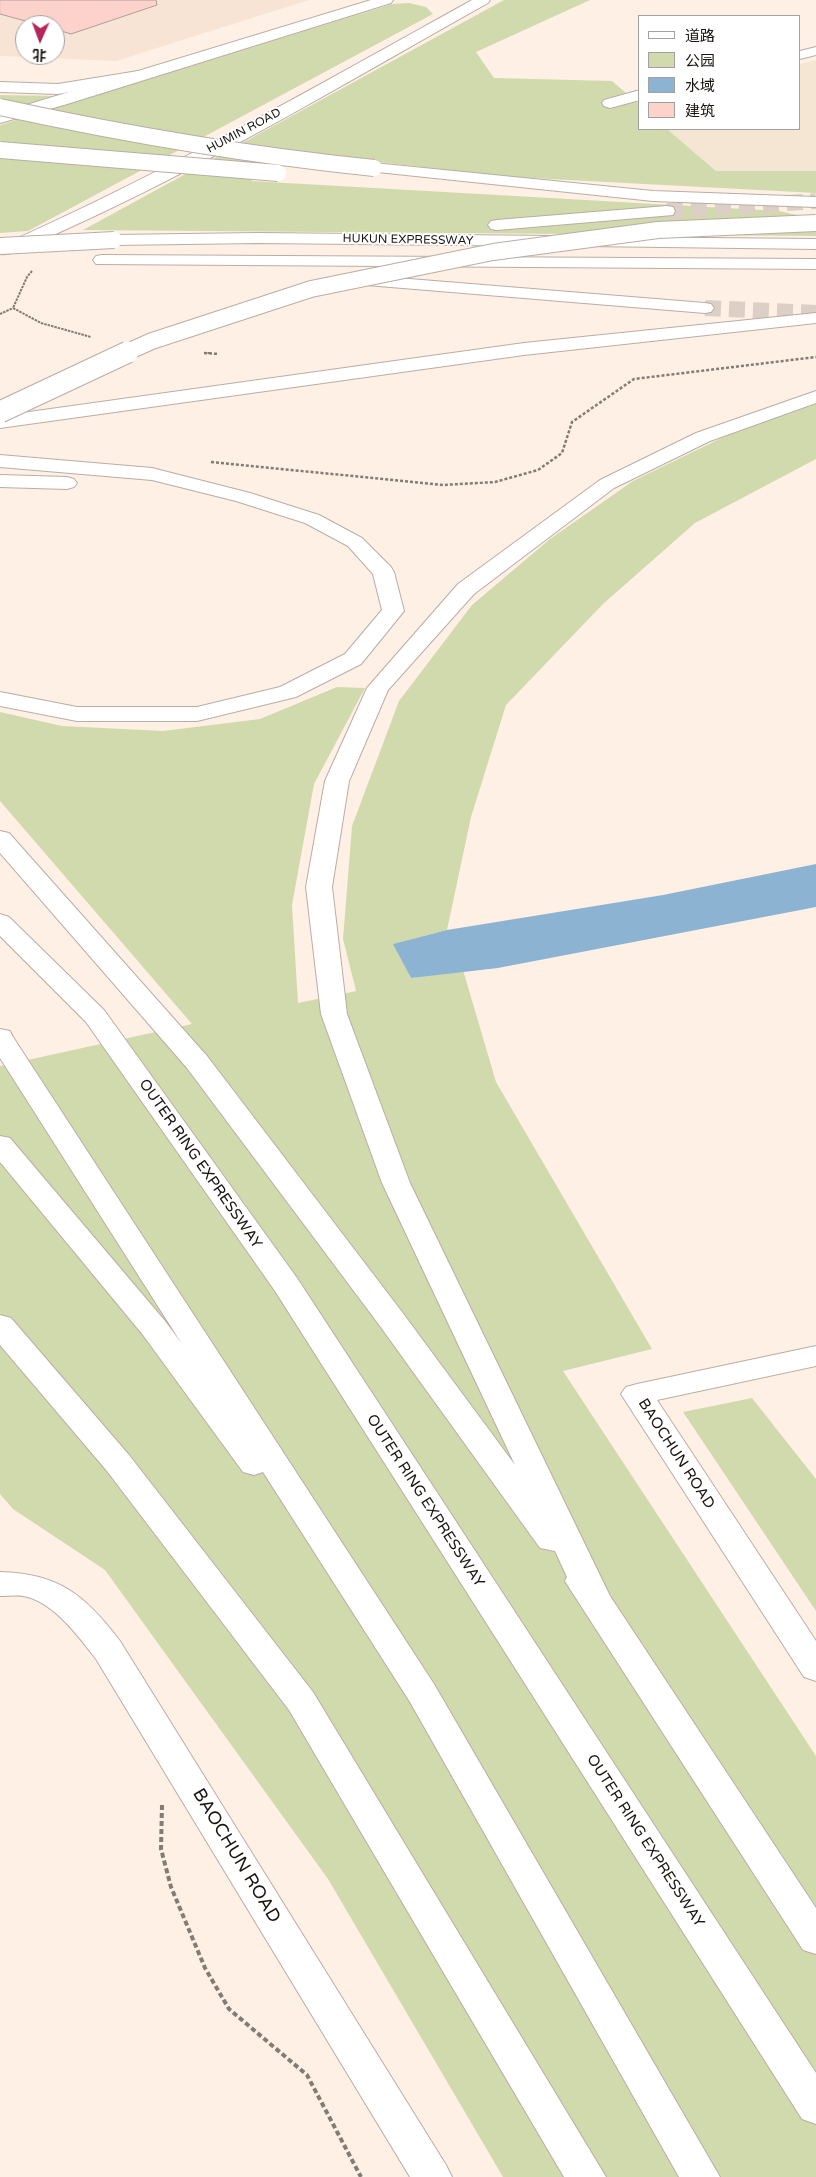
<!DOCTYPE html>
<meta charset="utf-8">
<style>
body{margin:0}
#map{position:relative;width:816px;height:2177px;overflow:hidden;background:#fef0e5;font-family:"Varela Round","Noto Sans SC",sans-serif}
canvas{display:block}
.legend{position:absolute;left:638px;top:15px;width:162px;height:115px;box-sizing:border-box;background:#fff;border:1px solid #a3a19f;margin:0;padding:6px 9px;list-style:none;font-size:15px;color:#181410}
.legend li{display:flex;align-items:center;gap:10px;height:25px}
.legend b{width:25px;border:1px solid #a3a19f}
.north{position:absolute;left:15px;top:15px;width:50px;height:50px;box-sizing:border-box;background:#fff;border:1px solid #a3a19f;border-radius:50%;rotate:182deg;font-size:14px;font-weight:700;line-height:20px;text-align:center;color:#181410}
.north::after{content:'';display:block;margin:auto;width:18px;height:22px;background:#b5275a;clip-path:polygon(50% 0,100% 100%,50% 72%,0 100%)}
</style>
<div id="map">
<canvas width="816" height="2177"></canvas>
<ul class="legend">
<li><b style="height:6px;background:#fff"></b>道路</li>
<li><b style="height:14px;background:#d1daad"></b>公园</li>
<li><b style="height:14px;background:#8db3d2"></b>水域</li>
<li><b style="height:14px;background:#fcd2ca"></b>建筑</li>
</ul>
<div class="north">北</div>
</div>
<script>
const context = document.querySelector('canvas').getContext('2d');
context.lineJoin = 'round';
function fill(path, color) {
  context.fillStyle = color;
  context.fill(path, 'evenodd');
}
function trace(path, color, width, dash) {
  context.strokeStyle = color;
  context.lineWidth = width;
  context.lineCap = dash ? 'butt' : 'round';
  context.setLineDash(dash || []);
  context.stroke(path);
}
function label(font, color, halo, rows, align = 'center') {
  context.font = font + ' "Varela Round",sans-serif';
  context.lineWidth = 4;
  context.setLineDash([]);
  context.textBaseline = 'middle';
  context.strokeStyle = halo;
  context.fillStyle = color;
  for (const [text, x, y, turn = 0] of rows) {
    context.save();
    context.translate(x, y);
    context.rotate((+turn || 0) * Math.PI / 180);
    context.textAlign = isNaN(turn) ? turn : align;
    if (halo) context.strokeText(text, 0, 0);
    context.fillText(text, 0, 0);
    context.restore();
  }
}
fill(new Path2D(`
 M0 0H309L116 61 0 56ZM25 25H55V55H25Z`), '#f7e4d4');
fill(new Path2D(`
 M816 60V171H716L667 129H800V64Z`), '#f5e6d3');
fill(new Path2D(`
 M504 0H590L476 52 494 78 612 81 640 105V129H667L716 171H816V193L511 177 290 152 251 181 779 211 816 219V236L83 230Z
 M409 3 426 7 433 14 28 231 0 233V125L392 4Z
 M0 95 58 96 0 112Z
 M816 403V459L695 523 603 604 506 705 471 817 447 930 394 944 411 978 463 970 496 1082 652 1349 563 1371 816 1756V2177H503L328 1879 105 1570 13 1509 0 1494V1066L192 1024 0 801V712L62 726 163 731 260 719 337 687 365 688 314 784 292 905 298 1003 356 991 343 939 352 826 399 701 472 605 550 539 633 481 742 428Z
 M752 1398 816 1479V1611L683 1412Z`), '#d1daad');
fill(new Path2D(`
 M816 864V907L498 968 411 978 393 944 447 930 663 895Z`), '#8db3d2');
const building = new Path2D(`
 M0 0H156L157 5 71 34 55 29V25H40L0 14Z`);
fill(building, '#fcd2ca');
trace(building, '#af9e9b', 1);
trace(new Path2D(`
 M667 211 816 201
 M705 308 816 313`), '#dccfc5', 16, [16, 8]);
const minor = new Path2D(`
 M816 47V55L800 59V51Z
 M138 71 143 73 146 76 143 79 58 94 0 92V82L58 84Z
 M640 90V100L610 108 604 106 602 103 604 100Z
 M816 1346V1366L657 1400 816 1641V1681L804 1677 621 1394 626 1387 637 1384Z
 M0 1572C59 1573 86 1596 120 1641L446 2165 452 2177H410L96 1659C79 1637 53 1601 23 1596 16 1595 8 1596 0 1596Z`);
const highway = new Path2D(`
 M371 0H393L391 3 64 105 0 123V113Z
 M472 0H490L488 3C347 82 207 166 60 232 45 239 15 257 0 254V246C163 174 317 86 472 0Z
 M374 163 653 191 816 197V207L653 201 368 171 366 168 368 165Z
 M667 206 673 207 675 211 673 215 497 230 491 229 488 225 491 221 497 220Z
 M258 233 553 236 559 237 562 241 559 245 553 246 258 243 114 245 108 244 105 240 108 236 114 235Z
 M593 237 816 239V249L587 246 584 242 587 238Z
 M102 255 816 259V269L96 264 93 260 96 256Z
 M348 274 705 303 711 304 714 308 711 312 705 313 342 283 339 279 342 275Z
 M816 313V323L524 355 0 428V416L524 343Z
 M816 391V403L710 441 614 488 474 594 388 690 349 781 332 887 347 1014 410 1183 610 1596 816 1908V1954L803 1950 570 1589 565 1581 567 1577 555 1551 540 1548 380 1326 187 1068 0 853V831L9 833 207 1056 402 1312 515 1465 382 1183 321 1014 306 887 325 781 367 688 458 584 600 480 696 433Z
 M0 455 152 468 250 493 319 515 362 538 391 567 394 572 404 611 361 664 296 697 197 721H77L0 706V692L77 707H197L280 687 345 654 382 610 373 574 348 546 305 523 236 501 152 480 0 467Z
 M0 475 67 477 74 479 77 483 74 487 67 489 0 487Z
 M0 914 9 917 104 1010 297 1278 816 2073V2124L802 2119 275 1291 86 1022 0 936Z
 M0 1029 10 1031 13 1037 434 1684 720 2177H679L410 1702 263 1472 254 1475 243 1472 143 1335 0 1162V1136L10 1138 165 1321 182 1344 0 1058Z
 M0 1315 11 1318 129 1455 313 1692 606 2177H564L289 1710 107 1471 0 1345Z`);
trace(minor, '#baada3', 2);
trace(highway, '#baada3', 2);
trace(new Path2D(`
 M32 271 27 277 13 308 41 323 91 337
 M0 314 13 308
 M204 353H211`), '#837b74', 2, [2.5, 1]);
trace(new Path2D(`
 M204 353 219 354
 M211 462 443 485 495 482 538 470 562 453 572 422 634 379 816 357`), '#837b74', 2.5, [3, 2]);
trace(new Path2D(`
 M162 1805 161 1849 171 1887 205 1968 229 2009 307 2075 361 2177`), '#837b74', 4, [5, 3]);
fill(minor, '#fff');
fill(highway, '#fff');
const highwayBridgeFar1 = new Path2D(`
 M0 107C124 134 248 155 374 168
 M0 150 278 173
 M0 246 114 240
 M125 353 152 341 311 289 493 252 658 230 816 223`);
const highwayBridge = new Path2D(`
 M0 412 128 352`);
trace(highwayBridgeFar1, '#baada3', 18, []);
trace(highwayBridge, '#baada3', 23, []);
trace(highwayBridgeFar1, '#fff', 16);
trace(highwayBridge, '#fff', 21);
label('12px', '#181410', '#fff', [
 ["HUMIN ROAD",244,131,-28],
 ["HUKUN EXPRESSWAY",408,240,1]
]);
label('15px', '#181410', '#fff', [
 ["OUTER RING EXPRESSWAY",200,1164,55],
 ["BAOCHUN ROAD",676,1454,57],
 ["OUTER RING EXPRESSWAY",425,1501,57],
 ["OUTER RING EXPRESSWAY",645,1841,57]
]);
label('18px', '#181410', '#fff', [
 ["BAOCHUN ROAD",236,1856,59]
]);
</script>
